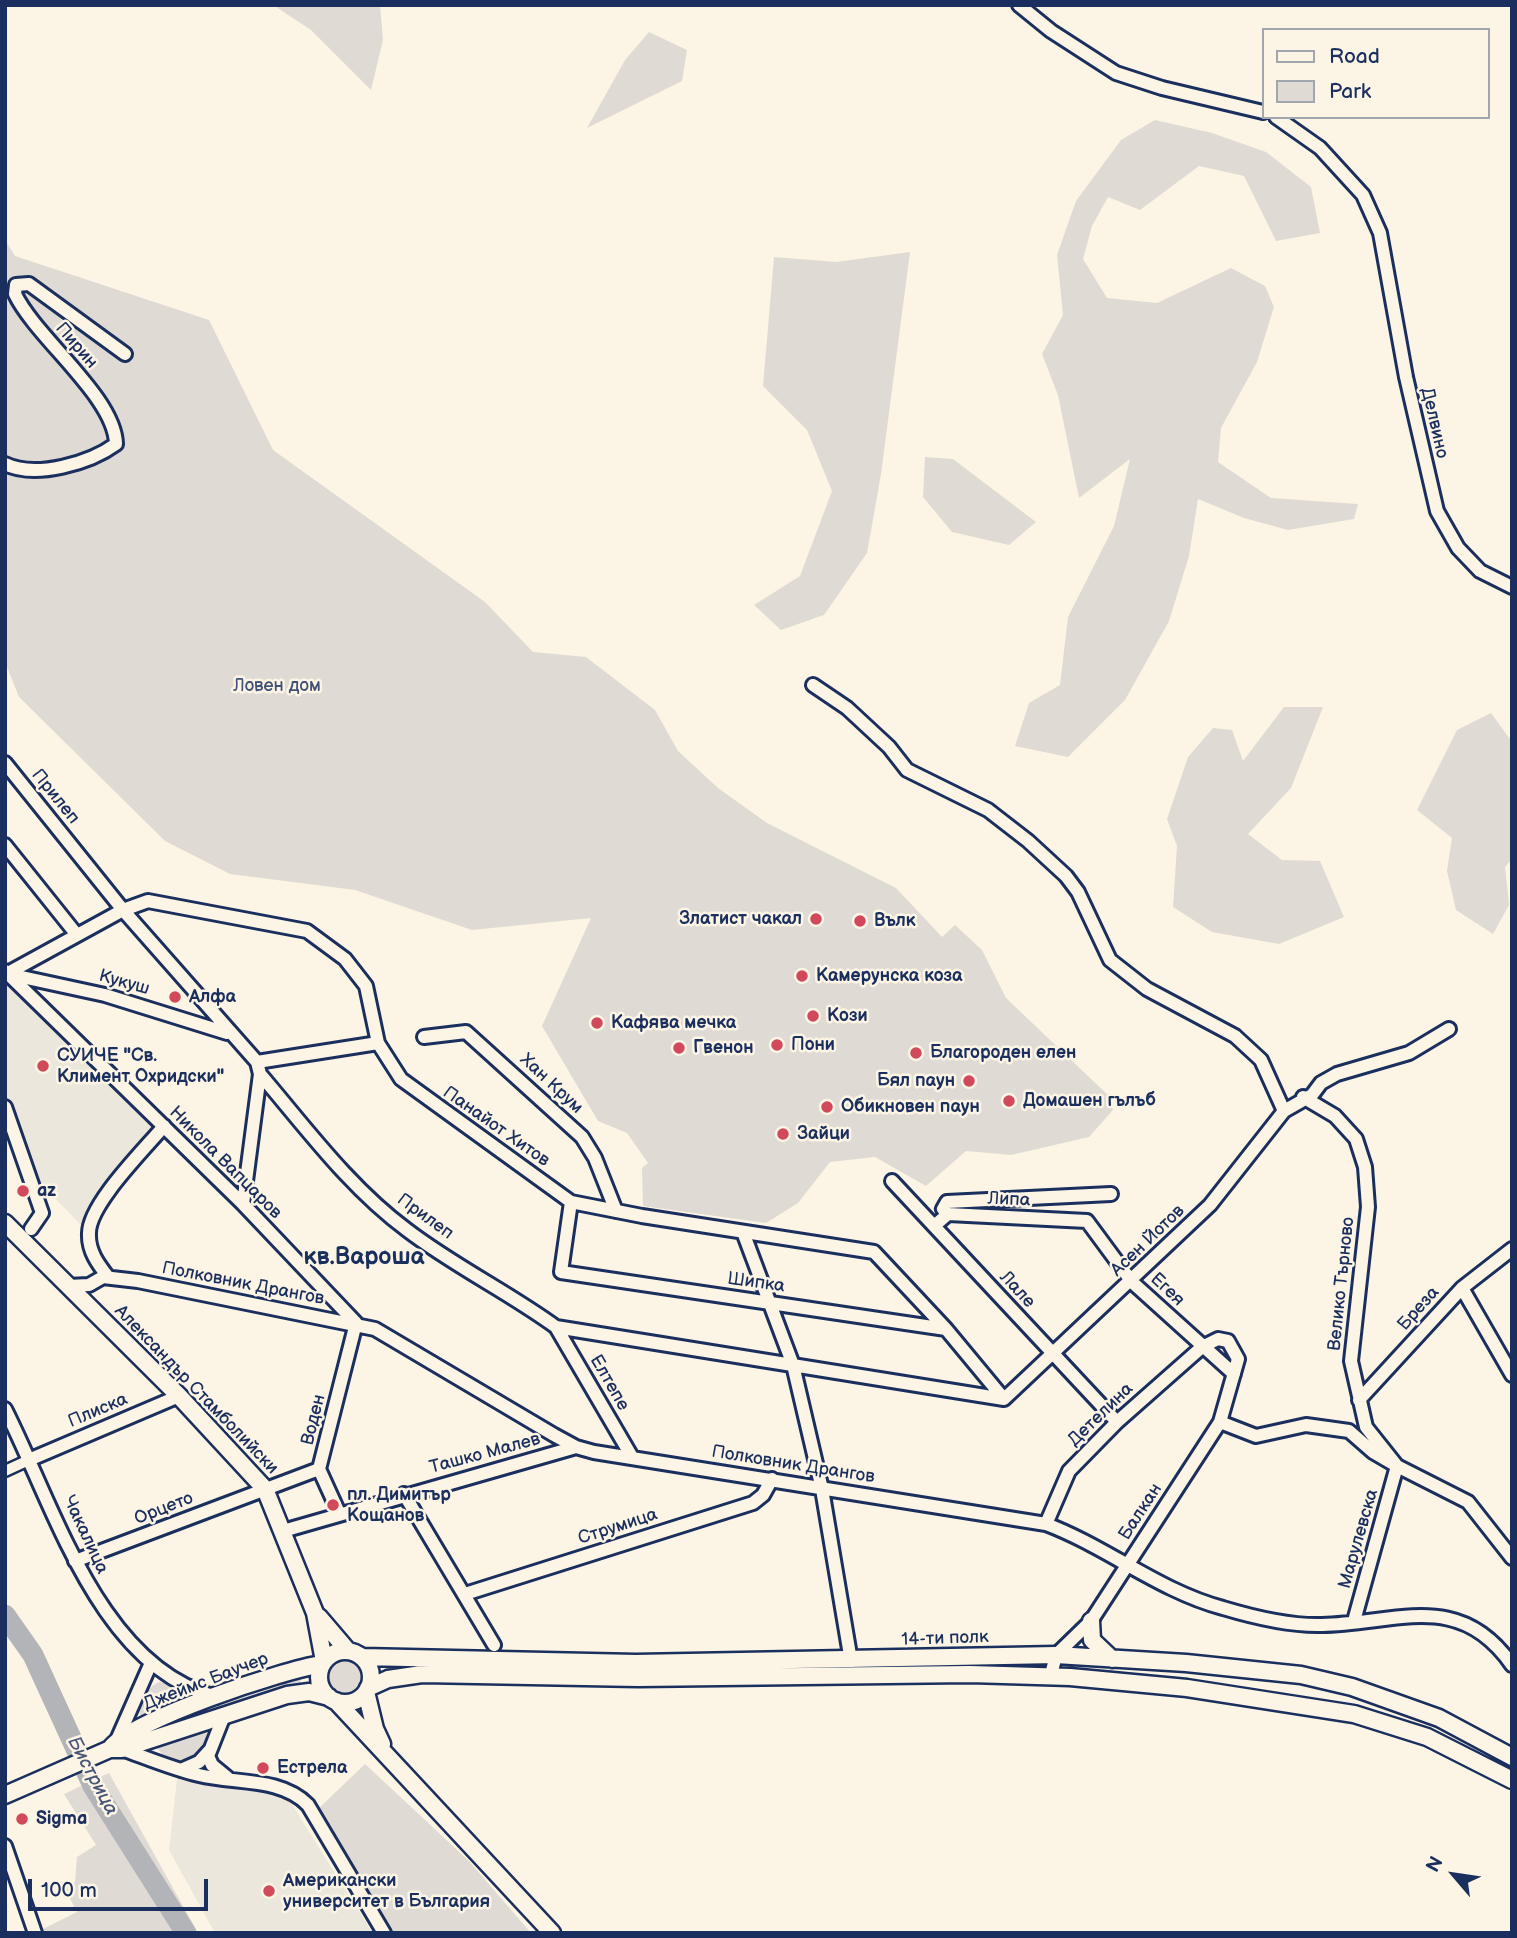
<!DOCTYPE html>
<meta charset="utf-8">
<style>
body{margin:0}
#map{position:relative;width:1517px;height:1938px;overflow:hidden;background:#fcf5e5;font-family:"Balsamiq Sans",sans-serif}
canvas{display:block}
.frame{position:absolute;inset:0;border:7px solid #1b2f5e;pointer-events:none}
.legend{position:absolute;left:1262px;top:28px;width:228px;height:91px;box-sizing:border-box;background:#fcf5e5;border:2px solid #a2a6af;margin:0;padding:9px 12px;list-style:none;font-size:21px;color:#1b2f5e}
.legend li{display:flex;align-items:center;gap:14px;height:35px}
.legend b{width:35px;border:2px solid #a2a6af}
.north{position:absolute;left:1419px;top:1840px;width:70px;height:70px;-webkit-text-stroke:5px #fcf5e5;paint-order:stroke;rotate:299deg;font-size:19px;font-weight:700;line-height:28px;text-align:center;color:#1b2f5e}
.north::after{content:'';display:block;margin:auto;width:24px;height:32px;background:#1b2f5e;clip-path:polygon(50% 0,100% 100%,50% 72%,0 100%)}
.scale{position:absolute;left:28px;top:1879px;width:180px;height:32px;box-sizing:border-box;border:4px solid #1b2f5e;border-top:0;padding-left:9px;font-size:21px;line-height:24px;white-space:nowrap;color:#1b2f5e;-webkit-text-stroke:5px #fcf5e5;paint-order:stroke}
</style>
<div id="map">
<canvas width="1517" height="1938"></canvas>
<div class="frame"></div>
<ul class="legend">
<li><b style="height:9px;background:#fcf5e5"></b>Road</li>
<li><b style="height:19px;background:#dfdbd4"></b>Park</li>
</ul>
<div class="north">N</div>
<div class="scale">100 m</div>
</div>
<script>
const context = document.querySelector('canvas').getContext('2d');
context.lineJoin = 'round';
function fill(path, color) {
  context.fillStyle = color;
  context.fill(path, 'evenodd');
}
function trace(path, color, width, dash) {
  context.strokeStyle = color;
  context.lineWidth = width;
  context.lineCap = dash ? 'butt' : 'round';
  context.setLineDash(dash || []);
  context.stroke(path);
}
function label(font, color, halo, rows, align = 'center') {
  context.font = font + ' "Balsamiq Sans",sans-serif';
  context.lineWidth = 5;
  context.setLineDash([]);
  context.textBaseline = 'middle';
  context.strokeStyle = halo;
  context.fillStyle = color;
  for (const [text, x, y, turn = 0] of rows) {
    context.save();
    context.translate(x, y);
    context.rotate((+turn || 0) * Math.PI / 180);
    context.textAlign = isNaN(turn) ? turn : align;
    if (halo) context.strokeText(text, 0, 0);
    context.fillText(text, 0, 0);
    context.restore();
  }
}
fill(new Path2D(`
 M5 979 164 1126 97 1208 88 1232 28 1171 5 1107Z
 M177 1779 277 1793 289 1800 373 1933H215L169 1850Z`), '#ece7dc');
fill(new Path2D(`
 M273 5H380L383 40 371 90 311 30Z
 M649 32 687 50 682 81 587 128 625 60Z
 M1155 120 1212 133 1266 152 1311 187 1320 233 1276 241 1244 176 1199 166 1140 210 1108 197 1092 226 1083 259 1107 298 1157 303 1231 268 1265 286 1274 307 1257 362 1221 428 1218 462 1271 498 1358 504 1354 519 1288 530 1244 518 1198 499 1189 556 1169 621 1125 700 1068 757 1015 746 1029 703 1060 685 1068 617 1114 526 1130 459 1079 498 1058 395 1042 354 1063 315 1057 255 1076 201 1121 140Z
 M5 240 15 256 209 320 273 450 485 602 533 652 586 657 655 710 678 751 718 788 767 823 896 888 942 937 955 925 982 950 1006 998 1110 1097 1113 1110 1089 1137 1011 1155 966 1151 926 1186 875 1157 830 1162 798 1203 766 1223 643 1206 642 1168 648 1163 627 1133 598 1121 542 1026 591 918 472 930 355 890 230 874 165 841 19 697 5 662Z
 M910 252 881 474 867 553 824 615 781 630 754 605 800 576 832 491 807 430 763 386 774 257 836 262Z
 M925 457 953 459 1036 522 1009 545 952 532 923 497Z
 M1284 707H1323L1291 788 1248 834 1282 860 1320 861 1344 917 1279 944 1212 932 1173 907 1177 846 1167 819 1188 757 1213 728 1232 730 1243 761Z
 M1491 713 1512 742V859L1505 867 1509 905 1493 934 1456 910 1447 871 1452 838 1417 810 1457 730Z
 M324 1677a20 20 0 1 1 40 0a20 20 0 1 1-40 0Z
 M298 1673 303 1689 149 1734 152 1728Z
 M159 1682 181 1686 190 1697 142 1720C134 1704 145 1689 159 1682Z
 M207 1727 206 1745 192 1761C177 1765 163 1760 156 1745Z
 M365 1764 469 1861 531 1933H390L318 1809Z
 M109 1773 198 1933H44L43 1929 77 1912 64 1887 75 1882 77 1857 96 1845 64 1794Z`), '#dfdbd4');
trace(new Path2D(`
 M5 1615 33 1655 93 1786 186 1933`), '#b2b4b8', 21);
const pedestrian = new Path2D(`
 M5 1471 31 1459`);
const minor = new Path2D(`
 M1019 5 1051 31 1116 73 1162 88 1263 112
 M1276 117 1320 148 1363 195 1380 233 1406 377 1437 511 1458 548 1480 571 1512 587
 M5 464C36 479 90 463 116 444 115 397 36 338 15 294L16 285 29 284 125 354
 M813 685 847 708 889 747 907 770 988 810 1028 841 1066 876 1078 892 1110 960 1147 989 1235 1036 1261 1060 1284 1111
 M5 763 123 910 257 1062 260 1074C306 1128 350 1188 407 1230 454 1266 508 1292 556 1327L1004 1399
 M5 845 77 935
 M5 971 243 1204 356 1323 319 1469
 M8 973 123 910 148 901 307 931 345 959 366 986 378 1043 401 1079 571 1202 642 1216 874 1252 946 1329 1004 1399
 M8 974 105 995 227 1033
 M424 1037 466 1032 582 1137 595 1158 616 1211
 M257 1062 378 1043
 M1303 1097 1335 1116 1356 1139 1365 1167 1368 1207 1351 1361 1366 1427 1397 1466
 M5 1107 42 1213 31 1229
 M892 1181 1117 1422
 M571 1202 561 1272 946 1329
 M243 1204 260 1074
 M948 1214 943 1209 947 1202 1111 1194
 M934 1226 948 1214 1087 1221 1132 1282 1234 1374
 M743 1232 793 1365 822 1489 851 1661
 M108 1277C98 1264 88 1251 89 1233 89 1204 144 1150 164 1126
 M68 1286 89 1285 103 1277 138 1281 375 1329 554 1435 576 1447 594 1452 1046 1524C1107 1547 1159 1591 1223 1608 1253 1617 1291 1626 1322 1625 1396 1624 1459 1589 1512 1665
 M1462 1288 1512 1375
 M556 1327 632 1457
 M1004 1399 1210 1205 1284 1111 1312 1095 1321 1083 1337 1074 1409 1053 1449 1029
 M1359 1400 1462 1288 1512 1249
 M5 1409C54 1505 99 1667 216 1697
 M1220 1422 1256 1436 1306 1425 1349 1431 1373 1452 1397 1466 1468 1502 1512 1558
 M31 1459 179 1396
 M319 1469 339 1513
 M404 1494 494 1645
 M1046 1524 1069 1471 1117 1422 1202 1347 1218 1339 1228 1341 1238 1359 1220 1422 1091 1621 1056 1655 1051 1675
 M283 1531 576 1447
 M75 1561 319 1469
 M465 1594 753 1503 763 1495 772 1479
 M1354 1621 1397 1466
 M223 1718 208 1756 212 1765 229 1779
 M117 1740 151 1663
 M122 1749C147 1758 173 1769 199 1775 235 1784 281 1777 308 1805L384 1933
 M181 1770 199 1762 209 1751
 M5 1846 35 1933`);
const tertiary = new Path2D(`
 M5 1223 179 1396 265 1489 315 1613 324 1661
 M319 1617 348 1651
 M1091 1621 1092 1640 1112 1659
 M319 1677a26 26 0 1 1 52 0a26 26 0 1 1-52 0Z
 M362 1657 636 1663 1056 1655 1186 1663 1301 1675 1352 1687 1439 1718 1512 1757
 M368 1688 388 1679 422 1674 638 1678 970 1674 1070 1677 1187 1688 1354 1714 1427 1737 1512 1780
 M366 1692 375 1729 382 1744
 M336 1701 552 1933
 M110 1749C131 1720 283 1670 322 1664
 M5 1795 110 1749H122L287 1695 309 1692 329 1697`);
trace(pedestrian, '#1b2f5e', 15);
trace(minor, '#1b2f5e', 18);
trace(tertiary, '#1b2f5e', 21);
trace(pedestrian, '#fcf5e5', 10);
trace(minor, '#fcf5e5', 12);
trace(tertiary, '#fcf5e5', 16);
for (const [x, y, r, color] of [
 [816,919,7,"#d1495b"],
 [860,921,7,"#d1495b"],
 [802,976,7,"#d1495b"],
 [175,997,7,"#d1495b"],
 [813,1016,7,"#d1495b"],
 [597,1023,7,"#d1495b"],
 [777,1045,7,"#d1495b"],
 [679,1048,7,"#d1495b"],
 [916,1053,7,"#d1495b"],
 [43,1066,7,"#d1495b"],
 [969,1081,7,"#d1495b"],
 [1009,1101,7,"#d1495b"],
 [827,1107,7,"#d1495b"],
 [783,1134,7,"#d1495b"],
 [23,1191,7,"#d1495b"],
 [333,1505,7,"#d1495b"],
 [263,1768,7,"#d1495b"],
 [22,1819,7,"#d1495b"],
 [269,1891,7,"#d1495b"]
]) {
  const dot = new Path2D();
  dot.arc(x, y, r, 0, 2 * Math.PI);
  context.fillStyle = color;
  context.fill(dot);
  trace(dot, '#fcf5e5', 2.5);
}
label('18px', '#1b2f5e', '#fcf5e5', [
 ["Пирин",76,346,49],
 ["Делвино",1434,423,77],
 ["Прилеп",55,797,51],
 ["Кукуш",124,983,16],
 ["Хан Крум",551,1084,43],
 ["Панайот Хитов",496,1127,35],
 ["Никола Вапцаров",225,1163,45],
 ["Липа",1009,1200,3],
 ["Прилеп",425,1217,36],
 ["Асен Йотов",1148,1241,-44],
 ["Шипка",756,1283,8],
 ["Полковник Дрангов",243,1284,11],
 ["Велико Търново",1342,1284,-84],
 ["Лале",1017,1290,47],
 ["Егея",1167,1290,43],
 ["Бреза",1419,1309,-48],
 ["Елтепе",609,1383,60],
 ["Александър Стамболийски",196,1390,46],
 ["Плиска",98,1411,-23],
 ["Детелина",1101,1415,-44],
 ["Воден",314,1420,-76],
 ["Ташко Малев",485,1454,-15],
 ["Полковник Дрангов",793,1465,9],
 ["Орцето",164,1509,-21],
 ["Балкан",1141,1512,-57],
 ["Струмица",618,1527,-18],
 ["Чакалица",85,1535,65],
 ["Марулевска",1359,1539,-74],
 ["14-ти полк",945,1639,-2],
 ["Джеймс Баучер",206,1682,-21]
]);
label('18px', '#425176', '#fcf5e5', [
 ["Ловен дом",277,686]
]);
label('bold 18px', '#1b2f5e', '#fcf5e5', [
 ["Златист чакал",802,919,"right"],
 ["Вълк",874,921],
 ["Камерунска коза",816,976],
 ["Алфа",189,997],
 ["Кози",827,1016],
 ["Кафява мечка",611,1023],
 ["Пони",791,1045],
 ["Гвенон",693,1048],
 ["Благороден елен",930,1053],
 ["СУИЧЕ \"Св.",57,1056],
 ["Климент Охридски\"",57,1077],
 ["Бял паун",955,1081,"right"],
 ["Домашен гълъб",1023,1101],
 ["Обикновен паун",841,1107],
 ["Зайци",797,1134],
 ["az",37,1191],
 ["пл. Димитър",347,1495],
 ["Кощанов",347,1516],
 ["Естрела",277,1768],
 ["Sigma",36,1819],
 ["Американски",283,1881],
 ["университет в България",283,1902]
], 'left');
label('italic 19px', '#485779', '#fcf5e5', [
 ["Бистрица",92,1776,62]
]);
label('bold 24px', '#1b2f5e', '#fcf5e5', [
 ["кв.Вароша",364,1258]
]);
</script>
